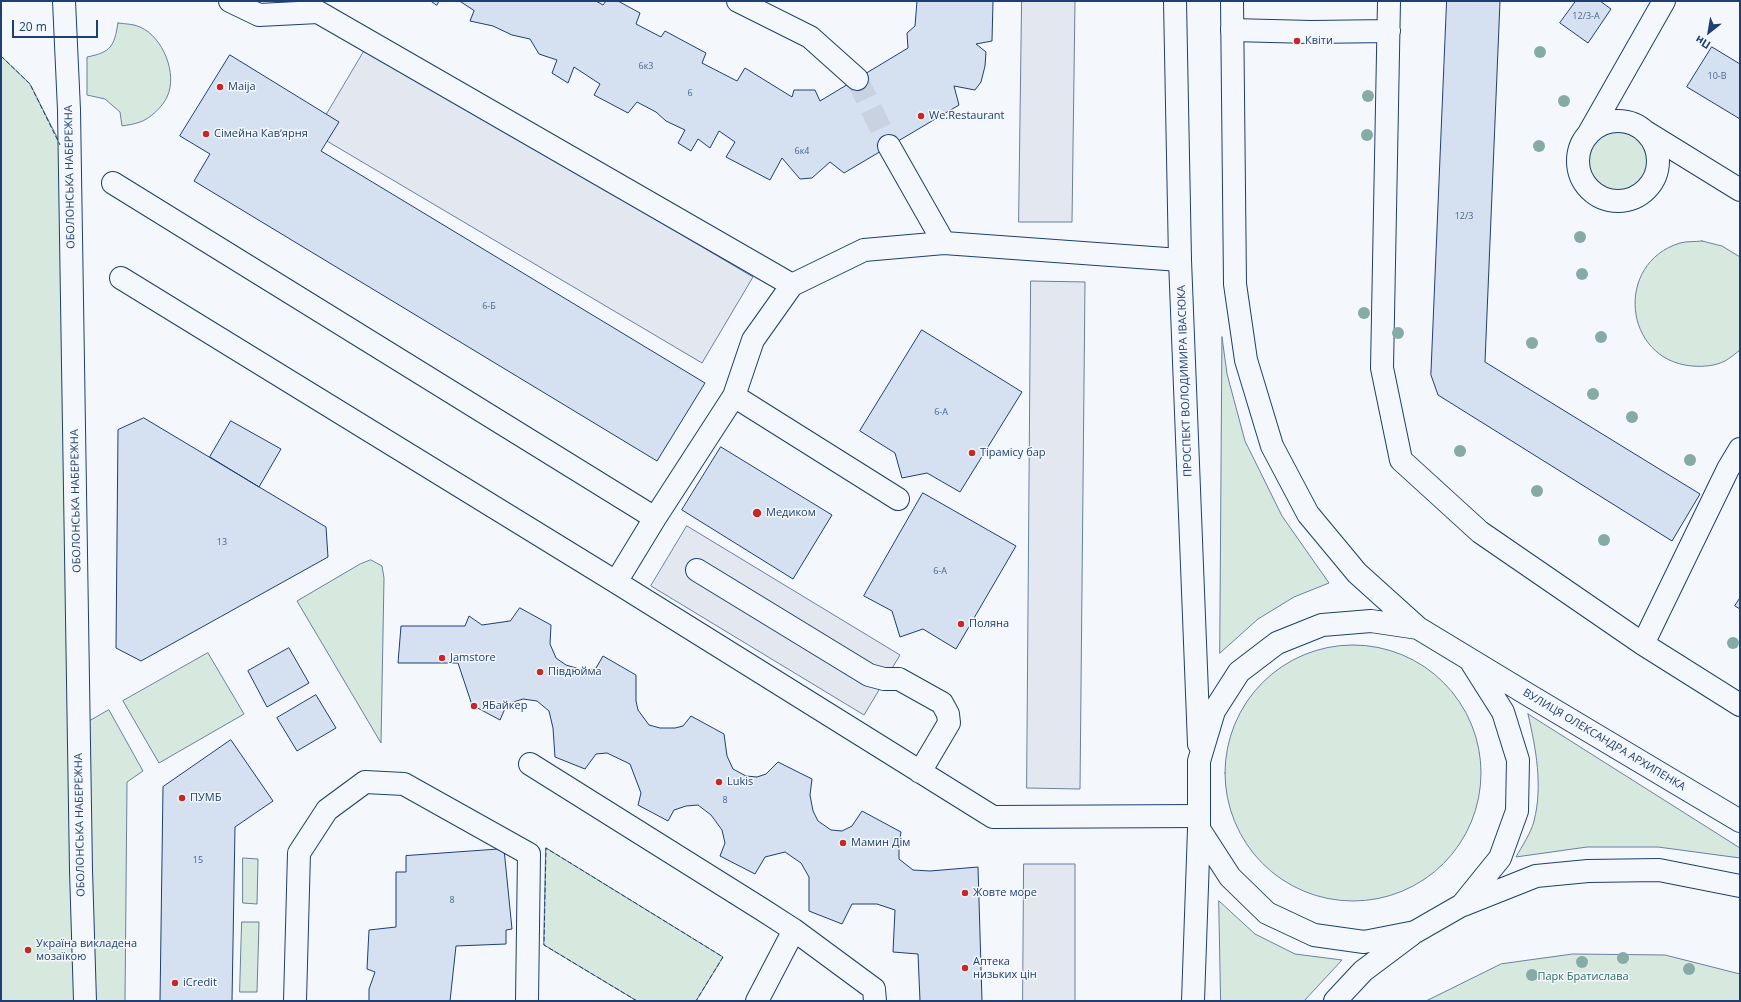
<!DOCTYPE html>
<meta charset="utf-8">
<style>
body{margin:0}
#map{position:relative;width:1741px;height:1002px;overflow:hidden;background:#f4f7fb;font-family:"Open Sans",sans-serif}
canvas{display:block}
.frame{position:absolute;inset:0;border:2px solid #1d3f73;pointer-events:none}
.north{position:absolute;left:1689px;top:12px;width:40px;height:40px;-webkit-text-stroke:3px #f4f7fb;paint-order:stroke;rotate:211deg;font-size:11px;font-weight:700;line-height:16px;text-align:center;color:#1d3f73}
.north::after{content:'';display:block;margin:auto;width:14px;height:18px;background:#1d3f73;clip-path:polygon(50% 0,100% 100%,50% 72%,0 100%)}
.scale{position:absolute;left:12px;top:20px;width:86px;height:18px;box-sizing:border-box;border:2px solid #1d3f73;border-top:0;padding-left:5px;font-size:12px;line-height:14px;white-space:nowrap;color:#1d3f73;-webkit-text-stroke:3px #f4f7fb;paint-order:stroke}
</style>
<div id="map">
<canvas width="1741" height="1002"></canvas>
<div class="frame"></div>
<div class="north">Пн</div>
<div class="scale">20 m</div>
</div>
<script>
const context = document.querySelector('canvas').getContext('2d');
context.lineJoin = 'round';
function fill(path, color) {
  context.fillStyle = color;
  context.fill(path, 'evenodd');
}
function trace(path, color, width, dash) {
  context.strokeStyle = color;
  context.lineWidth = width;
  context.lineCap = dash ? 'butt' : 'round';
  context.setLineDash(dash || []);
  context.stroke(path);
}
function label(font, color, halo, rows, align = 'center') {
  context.font = font + ' "Open Sans",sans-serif';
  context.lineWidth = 3;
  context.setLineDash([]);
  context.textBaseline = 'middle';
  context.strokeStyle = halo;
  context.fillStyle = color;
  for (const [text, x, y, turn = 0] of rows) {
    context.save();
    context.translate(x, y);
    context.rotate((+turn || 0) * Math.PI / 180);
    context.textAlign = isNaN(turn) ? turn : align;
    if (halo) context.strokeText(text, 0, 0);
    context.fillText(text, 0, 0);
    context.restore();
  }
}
const green = new Path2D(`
 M118 23C125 24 134 24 140 27 163 37 178 74 167 97 163 106 150 119 140 122 135 124 128 125 122 126L120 112 105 99 87 95V57C111 52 114 47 118 23Z
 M1 56 30 84 60 143 75 1001H1Z
 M1578 161a40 40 0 1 1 80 0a40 40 0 1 1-80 0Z
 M1702 241 1722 246 1740 257V350C1735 354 1730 358 1725 361 1715 366 1703 367 1692 366 1623 360 1614 263 1680 243 1687 241 1695 242 1702 241Z
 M1222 337 1227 374 1245 441 1282 516 1329 583 1294 597 1258 619 1220 653Z
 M371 560 382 566 384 578 381 743 297 601 360 564Z
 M1225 773a128 128 0 1 1 256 0a128 128 0 1 1-256 0Z
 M208 653 244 714 159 763 123 701Z
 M109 710 143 771 127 782 125 1001H92L88 722Z
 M1528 714 1740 848V858L1658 847H1587L1516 857C1522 846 1531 833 1534 821 1543 786 1536 749 1528 714Z
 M546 848 723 957 696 1001H637L544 945Z
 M243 858 258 859 257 904 243 903Z
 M1219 901 1255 934 1295 954 1342 960 1304 1001H1221Z
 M242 922H259L257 992H240Z
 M1573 954 1665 955 1740 974V1001H1426L1501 964Z`);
fill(green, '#d7e8df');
trace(green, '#687fa3', 1);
const parking = new Path2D(`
 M1022 1H1075L1072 222H1019Z
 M366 48 753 277 702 363 315 134Z
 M1031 281 1085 282 1080 789 1027 788Z
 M687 526 900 655 864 715 651 586Z
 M1024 864H1075V1001H1023Z`);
fill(parking, '#e3e8f0');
trace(parking, '#687fa3', 1);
const building = new Path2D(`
 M431 1H439L437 5Z
 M460 1H596L603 5 606 1H618L640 13 636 24 661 37 665 31 706 53 702 63 737 81 745 68 792 97 794 90H815L820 101 908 48 907 33 915 26 917 1H993L992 41 976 44 986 52 985 66 981 82 975 90 954 86 959 105 844 173 830 162 812 178 800 179 782 158 770 180 726 157 735 142 719 131 710 148 698 139 691 151 678 143 685 130 666 121 656 112 637 102 628 113 594 95 600 84 574 67 568 83 552 73 557 60 539 54 530 39 512 35 493 26 470 21 474 11Z
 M1447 1H1500L1485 362 1700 494 1672 541 1438 395 1431 375Z
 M1576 1H1600L1611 9 1588 43 1560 23Z
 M1712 47 1740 64V119L1687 87Z
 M230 55 339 122 321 151 705 383 657 461 194 181 210 154 180 136Z
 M922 330 1022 392 960 492 927 473 902 478 895 453 860 431Z
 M144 418 326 527 328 557 141 661 116 648 118 430Z
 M231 421 281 449 259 487 210 457Z
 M721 447 832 515 793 579 682 510Z
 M923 493 1016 546 956 649 923 629 900 637 892 611 864 596Z
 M1740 598V609L1735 606Z
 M520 608 551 625 550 644 556 658 566 665 586 671 596 668 603 656 636 675V701L638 710 649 725 660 728H675L683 726 691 716 724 734 727 756 733 769 746 776 757 777 766 774 778 762 812 779 810 795 813 811 818 821 831 830 842 831 852 826 862 811 901 832 899 845V859L913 870 930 871 978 867 982 1001H920L918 954 893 952 895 910 877 904H852L842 924 809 911V877L801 863 785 852 765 857 755 874 720 856 725 843 722 830 711 815 698 805 686 806 674 810 668 821 638 805 641 793 630 764 607 753 596 754 585 769 555 757 553 728 549 711 537 701 523 699 507 704 500 720 472 705 458 663H398L401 626H465L469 616 482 625 510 621Z
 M289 648 309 683 267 707 248 671Z
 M316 695 336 728 297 751 277 718Z
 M231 740 273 801 235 827 232 1001H160L163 787Z
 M504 849 512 929 506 930V944L456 946 450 1001H369V989L375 972 367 969 369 930 396 927V872H406V856Z`);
fill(building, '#d5e0f0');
trace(building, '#1d3f73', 1);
trace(new Path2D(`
 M857 79 889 146`), '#c9d2e0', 22, [22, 11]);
const minor = new Path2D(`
 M64 1 69 110 81 870 85 1001
 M230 1 259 15 318 12 792 285
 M738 1 810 37 857 79
 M1389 1 1382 368 1401 460 1480 532 1643 644 1740 705
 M1232 30 1311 32 1389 31
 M1578 161a40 40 0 1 1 80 0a40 40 0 1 1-80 0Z
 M1646 132 1740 190
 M1589 133 1664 1
 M889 146 944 243
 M113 183 655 518
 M121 278 616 582 993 817 1199 816
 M734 396 898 499
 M697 570 869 675 884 679H899L942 703 948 714 949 723 920 772
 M616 582 655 518 734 396 753 340 792 285 864 250 944 243 1180 260
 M1643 644 1728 469 1740 449
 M530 764 763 910 794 930 874 989 875 1001
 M295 1001 299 853 327 810 365 782 404 784 529 854 527 1001
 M757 1001 794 930`);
const major = new Path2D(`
 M1175 1 1180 260 1199 744
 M1232 1 1235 284 1246 360 1272 446 1308 514 1357 573 1418 628
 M1199 829 1230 877 1267 913 1314 935 1364 942 1415 932 1462 905 1500 858 1517 811 1518 760 1503 712 1472 663
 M1463 905 1536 876 1588 871 1659 870 1740 886
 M1193 1001 1199 829V761L1214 711 1239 672 1277 643 1322 625 1371 621 1418 628 1527 694 1740 821
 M1335 1001 1363 971 1411 935`);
trace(minor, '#1d3f73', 24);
trace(major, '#1d3f73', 24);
trace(minor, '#f4f7fb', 22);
trace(major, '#f4f7fb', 22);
trace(new Path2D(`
 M1 56 30 84 60 145
 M637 1001 544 945 546 848 723 957 696 1001`), '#1d3f73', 1, [5, 2]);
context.fillStyle = '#86aba6';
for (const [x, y] of [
 [1540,52],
 [1368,96],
 [1564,101],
 [1367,135],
 [1539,146],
 [1580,237],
 [1582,274],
 [1364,313],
 [1398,333],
 [1601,337],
 [1532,343],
 [1593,394],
 [1632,417],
 [1460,451],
 [1690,460],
 [1537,491],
 [1604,540],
 [1733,643],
 [1623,958],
 [1582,962],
 [1689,969],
 [1532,975]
]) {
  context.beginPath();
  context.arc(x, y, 6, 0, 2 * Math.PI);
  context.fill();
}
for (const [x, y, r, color] of [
 [1297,41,4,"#c62828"],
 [220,87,4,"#c62828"],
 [921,116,4,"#c62828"],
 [206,134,4,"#c62828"],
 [972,453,4,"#c62828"],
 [757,513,5,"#c62828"],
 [961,624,4,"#c62828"],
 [442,658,4,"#c62828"],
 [540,672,4,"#c62828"],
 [474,706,4,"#c62828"],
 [719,782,4,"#c62828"],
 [182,798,4,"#c62828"],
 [843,843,4,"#c62828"],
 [965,893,4,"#c62828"],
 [28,950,4,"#c62828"],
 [965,968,4,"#c62828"],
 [175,983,4,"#c62828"]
]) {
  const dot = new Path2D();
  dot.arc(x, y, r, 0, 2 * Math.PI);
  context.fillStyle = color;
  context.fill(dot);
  trace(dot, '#f4f7fb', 1.5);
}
label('9px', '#4b6792', null, [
 ["12/3-А",1586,16],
 ["6к3",646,66],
 ["10-В",1717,76],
 ["6",690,93],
 ["6к4",802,151],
 ["12/3",1464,216],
 ["6-Б",489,306],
 ["6-А",941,412],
 ["13",222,542],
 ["6-А",940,571],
 ["8",725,800],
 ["15",198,860],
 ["8",452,900]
]);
label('11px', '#1d3f73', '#f4f7fb', [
 ["Квiти",1305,41],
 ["Maija",228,87],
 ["We.Restaurant",929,116],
 ["Сімейна Кавʼярня",214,134],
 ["Тірамісу бар",980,453],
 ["Медиком",766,513],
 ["Поляна",969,624],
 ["Jamstore",450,658],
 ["Півдюйма",548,672],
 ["ЯБайкер",482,706],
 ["Lukis",727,782],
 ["ПУМБ",190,798],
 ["Мамин Дім",851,843],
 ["Жовте море",973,893],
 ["Україна викладена",36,944],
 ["мозаїкою",36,957],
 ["Аптека",973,962],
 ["низьких цін",973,975],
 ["iCredit",183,983]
], 'left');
label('11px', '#1d3f73', '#f4f7fb', [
 ["ОБОЛОНСЬКА НАБЕРЕЖНА",70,177,-91],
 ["ПРОСПЕКТ ВОЛОДИМИРА ІВАСЮКА",1185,381,-92],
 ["ОБОЛОНСЬКА НАБЕРЕЖНА",76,501,-91],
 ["ВУЛИЦЯ ОЛЕКСАНДРА АРХИПЕНКА",1604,740,31],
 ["ОБОЛОНСЬКА НАБЕРЕЖНА",80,825,-91]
]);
label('11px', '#2c6c60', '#f4f7fb', [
 ["Парк Братислава",1583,977]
]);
</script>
